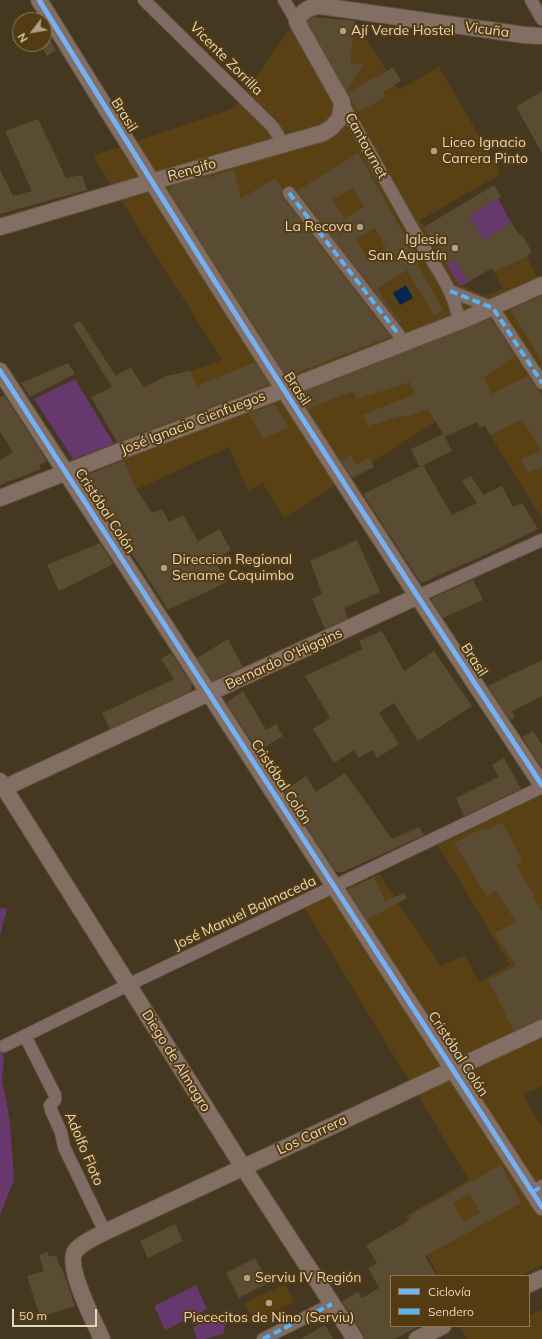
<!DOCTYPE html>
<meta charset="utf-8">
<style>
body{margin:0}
#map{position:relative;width:542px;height:1339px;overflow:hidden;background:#453821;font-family:Mulish,sans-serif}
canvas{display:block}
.legend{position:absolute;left:390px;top:1275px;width:140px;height:52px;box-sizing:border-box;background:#543c12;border:1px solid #8f7a56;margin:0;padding:5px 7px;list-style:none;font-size:12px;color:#e8d6bb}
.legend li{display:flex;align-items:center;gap:8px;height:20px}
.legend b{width:20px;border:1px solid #8f7a56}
.north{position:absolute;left:12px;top:12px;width:40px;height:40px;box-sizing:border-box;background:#543c12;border:1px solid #8f7a56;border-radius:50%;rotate:239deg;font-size:11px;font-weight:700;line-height:16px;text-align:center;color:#e8d6bb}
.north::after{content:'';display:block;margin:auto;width:14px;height:18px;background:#af9f85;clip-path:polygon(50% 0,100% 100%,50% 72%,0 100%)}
.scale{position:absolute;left:12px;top:1309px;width:85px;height:18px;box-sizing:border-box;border:2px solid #e8d6bb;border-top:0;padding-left:5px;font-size:12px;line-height:14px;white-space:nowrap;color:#e8d6bb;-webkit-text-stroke:3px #543c12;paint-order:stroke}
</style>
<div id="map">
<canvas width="542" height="1339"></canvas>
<ul class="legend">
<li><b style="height:5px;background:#73b2f8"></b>Ciclovía</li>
<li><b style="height:5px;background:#56b5f8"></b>Sendero</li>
</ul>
<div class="north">N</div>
<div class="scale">50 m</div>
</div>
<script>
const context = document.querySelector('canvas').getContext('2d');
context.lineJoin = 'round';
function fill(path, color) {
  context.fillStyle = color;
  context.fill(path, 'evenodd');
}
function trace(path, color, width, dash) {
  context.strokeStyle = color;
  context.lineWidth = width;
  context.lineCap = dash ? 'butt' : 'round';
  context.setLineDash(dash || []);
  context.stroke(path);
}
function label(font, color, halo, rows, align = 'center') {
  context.font = font + ' Mulish,sans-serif';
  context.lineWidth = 4;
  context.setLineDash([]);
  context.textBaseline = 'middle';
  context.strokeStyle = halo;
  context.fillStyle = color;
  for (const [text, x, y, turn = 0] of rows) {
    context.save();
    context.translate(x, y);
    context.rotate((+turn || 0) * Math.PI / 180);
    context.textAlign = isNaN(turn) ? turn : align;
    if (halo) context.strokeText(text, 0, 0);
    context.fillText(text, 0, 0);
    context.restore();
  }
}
fill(new Path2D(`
 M299 16 355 21 399 90 439 67 501 174 420 220 459 285 485 296 503 289 494 272 527 257 535 274 540 277 542 276V518L486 428 504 415 480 428 470 405 435 422 284 518 263 483 248 491 229 447 137 489 124 459 156 446 127 395 165 377 190 371 222 360 93 156 234 108Z
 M542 794V1086L523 1095 542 1128V1265L520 1276H439L405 1216 469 1180 304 907 379 874 441 966 465 955 479 982 510 965 437 844Z
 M285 1284 294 1302 254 1322 244 1303Z
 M542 1309V1339H467L460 1328 464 1326H529V1316Z`), '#5a4113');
fill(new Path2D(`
 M498 199 511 222 484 240 469 216Z
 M455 260 468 282 462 286 459 285 447 265Z
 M75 379 114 444 73 459 34 399Z
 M0 908 7 909 0 936Z
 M0 1040 4 1060 2 1079 10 1122 14 1180 0 1215Z
 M196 1285 207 1309 165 1330 154 1306Z
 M229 1311 223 1334 205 1339H197L193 1327Z`), '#66386e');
fill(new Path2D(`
 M406 285 413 298 400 305 393 293Z`), '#062654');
fill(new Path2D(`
 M313 17 355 21 350 64 364 63 346 91 308 23V21Z
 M44 30 56 50 47 56 40 44H44Z
 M393 67 401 81 383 92 386 97 358 112 348 93 374 77 375 79Z
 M542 91V153L516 107Z
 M38 119 66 178 82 175 87 190 0 214V170L13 196 32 191 5 131Z
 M358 153 420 262 417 264 443 310 434 316 407 270 377 288 389 308 396 315 401 323 400 324 297 191ZM353 188 364 207 344 219 333 199ZM375 228 386 248 367 259 356 239Z
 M234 170 241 199 275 178 283 189 282 194 283 198 390 336 389 337 291 375 285 374 170 193V190L174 185 202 177 203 179Z
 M494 185 501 197 469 216 484 240 511 222 520 236 522 235 532 252 528 254 527 257 494 272 492 268 468 282 455 260 447 265 424 227Z
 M542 296V361L512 312 513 308Z
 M490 319 492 321 515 356 484 377 491 394 528 376 542 396V467L528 473 521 459 541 451 522 419 490 435 485 425 480 428 477 422 445 437 452 451 420 467 411 449 443 434 428 409 406 417 405 415 368 426 363 415 415 394 410 382 357 399 353 391 315 406 308 410 298 394Z
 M80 321 116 376 131 367 144 388 166 376 190 371 197 386 255 362 268 382 266 386 117 442 91 397 112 387 73 325Z
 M68 363 75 374 30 397 21 383Z
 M4 395 47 461 39 465 41 469 0 485V460L13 452 0 432V397Z
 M273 405 276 406 289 427 263 439 249 414Z
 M351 455 356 465 369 458 374 467 352 478 341 460Z
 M124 460 137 490 152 513 162 509 169 522 183 515 198 541 219 529 231 550 214 560 227 582 168 610 86 482 89 474Z
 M423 465 452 515 477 503 462 481 471 476 483 495 502 486 513 507 522 503 538 529 487 554 421 583 363 494Z
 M357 540 380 592 344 608 348 618 325 629 312 599 322 594 310 561Z
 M100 543 113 564 59 591 47 565Z
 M473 580 483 600 443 618 431 599 432 598Z
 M382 631 404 671 434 651 472 706 418 741 394 703 379 713 399 744 377 758 372 750 359 758 354 750 334 763 313 729 330 718 305 676 363 649 359 641Z
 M228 639 243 667 212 681 197 658Z
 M171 653 192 684 191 691 110 729 102 713 174 679 161 659Z
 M542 660V696L512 711 515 717 510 720 488 686Z
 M243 691 266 730 276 724 283 736 258 751 227 704 229 701Z
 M533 731 542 745V768L522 737Z
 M504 758 521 789 464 816 456 798 499 777 492 765Z
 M345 773 392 839 419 827 424 835 343 872H336L284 792 306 776 316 792Z
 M503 823 522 860 516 865 535 896 533 898 542 911V1019L514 1031 488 980 516 966 495 933 516 922 496 890 487 897 454 843 483 828 485 830Z
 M374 877 385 901 404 893 407 898 367 920 348 890Z
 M501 1165 521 1203 425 1256 437 1276H391V1326H419L395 1339H364L363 1334 342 1301 358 1292 362 1298 379 1288 368 1268 377 1263 366 1245 412 1219 410 1215ZM470 1194 480 1213 463 1222 453 1203Z
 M175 1224 183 1241 148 1258 140 1241Z
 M47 1252 49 1257 56 1255 60 1267 61 1266 75 1306 40 1317 27 1276 44 1271 39 1255Z
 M255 1258 268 1283 239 1298 226 1273Z
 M325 1325 333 1339H300Z`), '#5a4c33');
const street = new Path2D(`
 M144 0 272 126 278 135 281 145
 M284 0 297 22
 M531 0 542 19
 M342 102C367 148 393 194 419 240 435 266 454 290 459 321
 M289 193 399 335
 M450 291 493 308 542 383
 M418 596 542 540
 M25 1036 55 1095V1100L50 1105 51 1110 61 1132 64 1147 105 1232
 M4 1046 128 985 542 787
 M533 1192 542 1186
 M263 1339 332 1304`);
const secondary = new Path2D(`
 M39 0C202 265 370 526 542 785
 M0 227 151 182 323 133 331 128 340 118 342 102 297 22C301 11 310 6 321 6L524 35 542 36
 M0 371 542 1207
 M0 498 118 452 283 390 468 318 542 285
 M0 781 243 1167 355 1339
 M4 788 418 596
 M529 1284 542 1278
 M102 1339C95 1323 64 1265 76 1250 83 1242 95 1237 105 1232L542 1028
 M417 1339 443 1326`);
trace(street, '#60543f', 14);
trace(secondary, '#60543f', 18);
trace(street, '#806c64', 12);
trace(secondary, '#826e62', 16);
trace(new Path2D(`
 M289 193 399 335
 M450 291 493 308 542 383
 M533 1192 542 1186
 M263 1339 332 1304`), '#56b5f8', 4, [8, 4]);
trace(new Path2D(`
 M39 0C202 265 370 526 542 785
 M0 371 542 1207`), '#73b2f8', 5);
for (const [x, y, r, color] of [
 [343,31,4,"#af9f85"],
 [434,151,4,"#af9f85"],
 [360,227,4,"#af9f85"],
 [455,248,4,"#af9f85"],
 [164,568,4,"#af9f85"],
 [247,1278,4,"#af9f85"],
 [269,1303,4,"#af9f85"]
]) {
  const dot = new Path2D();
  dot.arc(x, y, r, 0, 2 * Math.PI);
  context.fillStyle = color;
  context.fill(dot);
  trace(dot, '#543c12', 1.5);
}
label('14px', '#e8d6bb', '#543c12', [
 ["Vicuña",487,30,8],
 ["Vicente Zorrilla",226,59,45],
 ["Brasil",124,115,58],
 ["Cantournet",366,146,61],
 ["Rengifo",192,170,-16],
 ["Brasil",297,389,57],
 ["José Ignacio Cienfuegos",193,423,-21],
 ["Cristóbal Colón",105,511,57],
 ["Bernardo O'Higgins",284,659,-25],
 ["Brasil",474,660,57],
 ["Cristóbal Colón",281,782,57],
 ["José Manuel Balmaceda",245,913,-25],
 ["Cristóbal Colón",458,1054,57],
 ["Diego de Almagro",176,1061,58],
 ["Los Carrera",312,1135,-25],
 ["Adolfo Floto",84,1149,67]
]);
label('14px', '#e8d6bb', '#543c12', [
 ["Ají Verde Hostel",351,31],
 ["Liceo Ignacio",442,143],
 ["Carrera Pinto",442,159],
 ["La Recova",352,227,"right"],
 ["Iglesia",447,240,"right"],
 ["San Agustín",447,256,"right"],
 ["Direccion Regional",172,560],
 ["Sename Coquimbo",172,576],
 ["Serviu IV Región",255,1278],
 ["Piececitos de Nino (Serviu)",269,1318,"center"]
], 'left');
</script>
